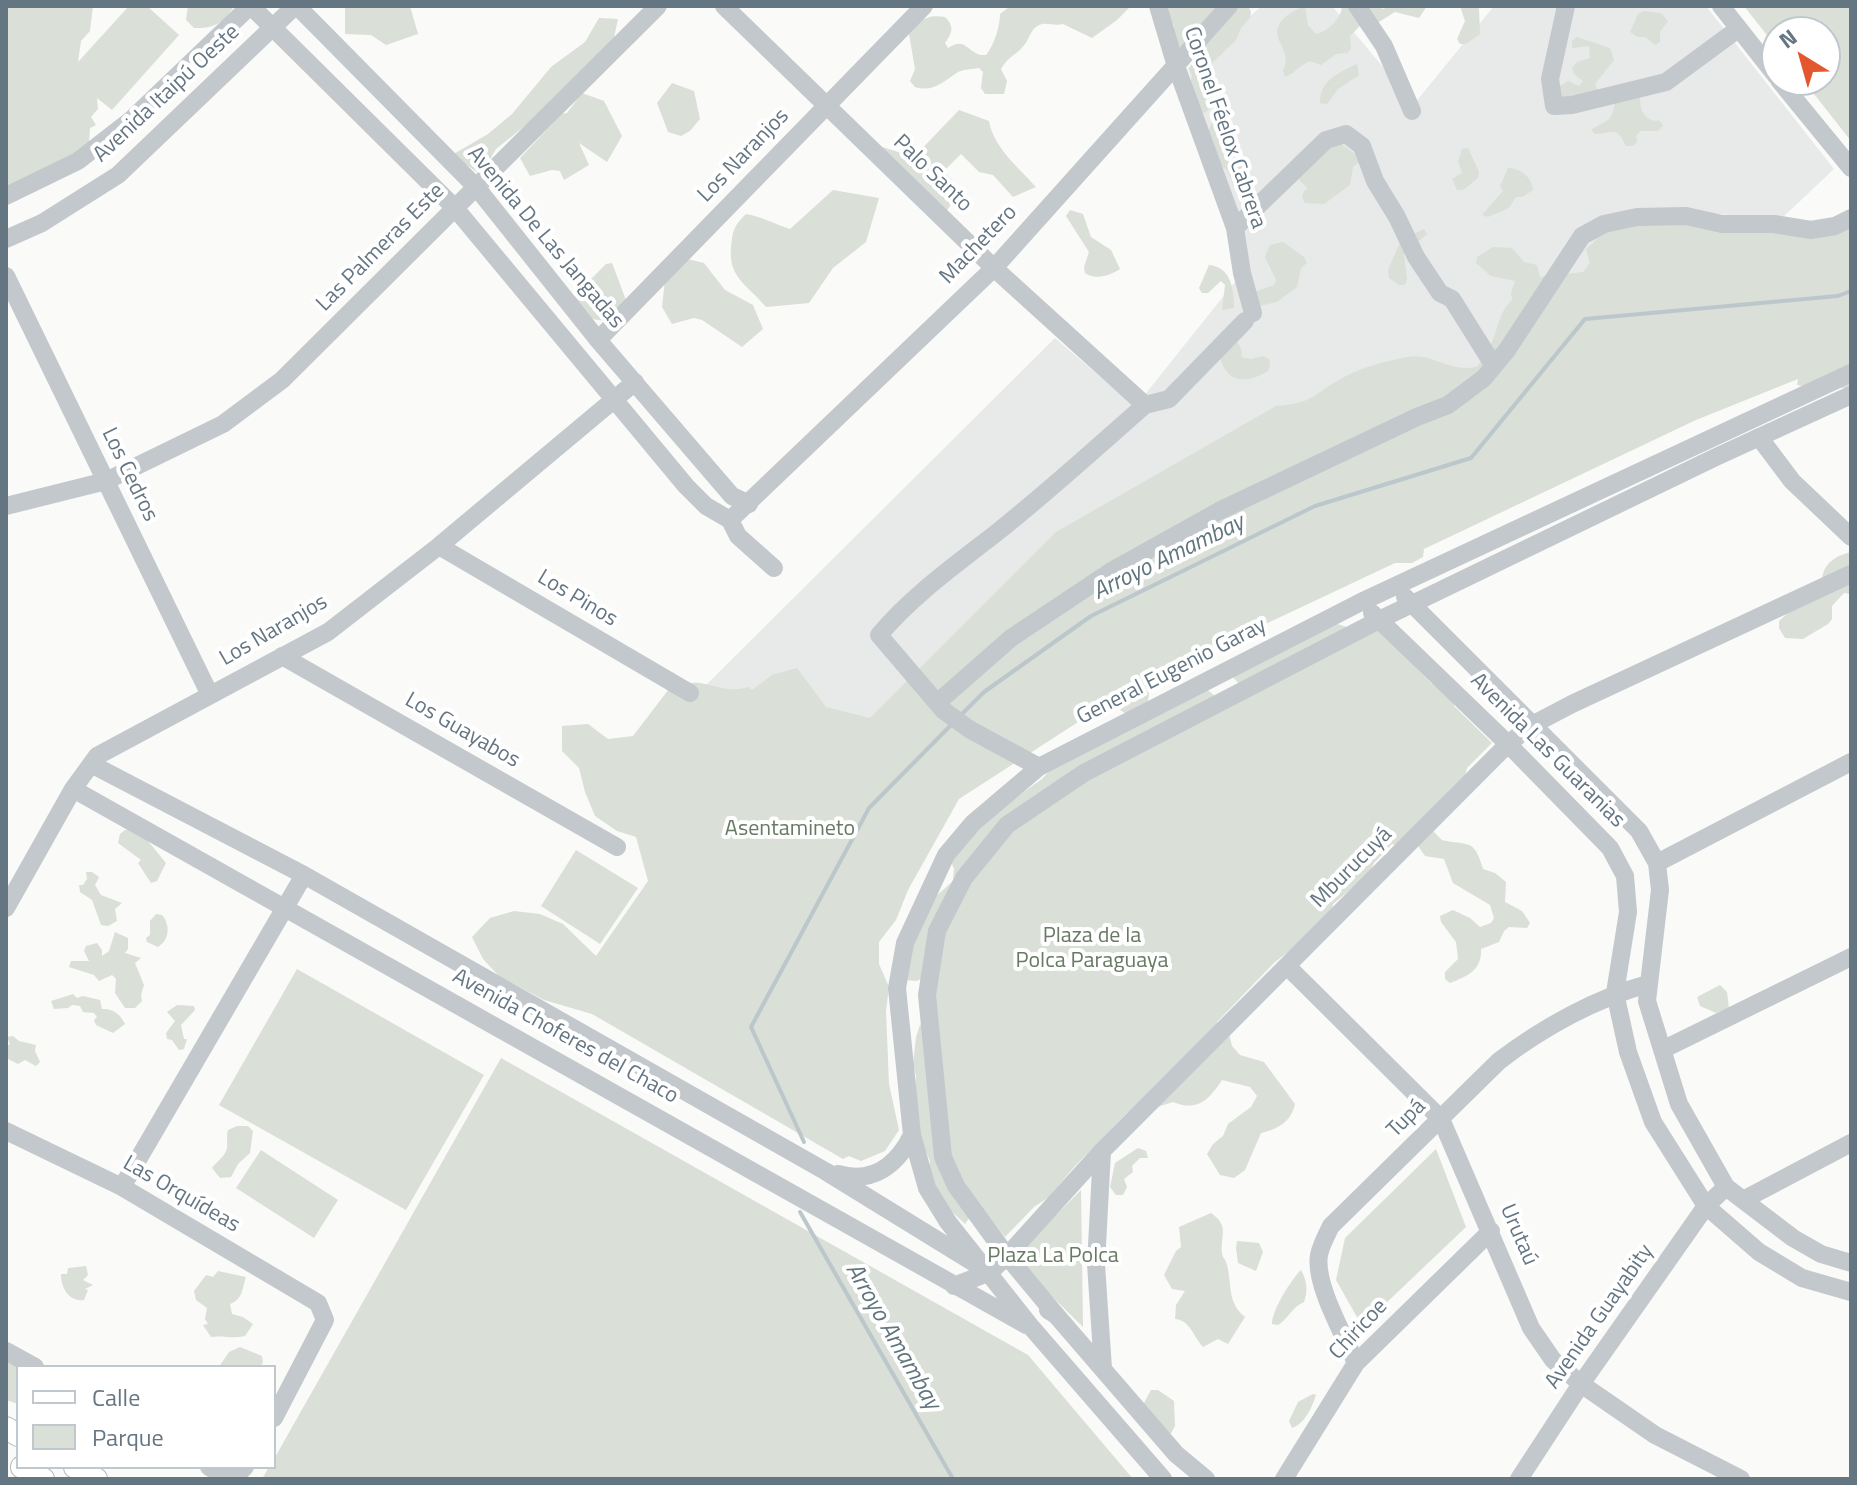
<!DOCTYPE html>
<meta charset="utf-8">
<style>
body{margin:0}
#map{position:relative;width:1857px;height:1485px;overflow:hidden;background:#fafaf8;font-family:"Titillium Web",sans-serif}
canvas{display:block}
.frame{position:absolute;inset:0;border:8px solid #657683;pointer-events:none}
.legend{position:absolute;left:16px;top:1365px;width:260px;height:104px;box-sizing:border-box;background:#fff;border:2px solid #c1c8cd;margin:0;padding:10px 14px;list-style:none;font-size:24px;color:#657683}
.legend li{display:flex;align-items:center;gap:16px;height:40px}
.legend b{width:40px;border:2px solid #c1c8cd}
.north{position:absolute;left:1761px;top:16px;width:80px;height:80px;box-sizing:border-box;background:#fff;border:2px solid #c1c8cd;border-radius:50%;rotate:323deg;font-size:22px;font-weight:700;line-height:32px;text-align:center;color:#657683}
.north::after{content:'';display:block;margin:auto;width:28px;height:36px;background:#e4572e;clip-path:polygon(50% 0,100% 100%,50% 72%,0 100%)}
</style>
<div id="map">
<canvas width="1857" height="1485"></canvas>
<div class="frame"></div>
<ul class="legend">
<li><b style="height:10px;background:#fff"></b>Calle</li>
<li><b style="height:22px;background:#dadfd7"></b>Parque</li>
</ul>
<div class="north">N</div>
</div>
<script>
const context = document.querySelector('canvas').getContext('2d');
context.lineJoin = 'round';
function fill(path, color) {
  context.fillStyle = color;
  context.fill(path, 'evenodd');
}
function trace(path, color, width, dash) {
  context.strokeStyle = color;
  context.lineWidth = width;
  context.lineCap = dash ? 'butt' : 'round';
  context.setLineDash(dash || []);
  context.stroke(path);
}
function label(font, color, halo, rows, align = 'center') {
  context.font = font + ' "Titillium Web",sans-serif';
  context.lineWidth = 8;
  context.setLineDash([]);
  context.textBaseline = 'middle';
  context.strokeStyle = halo;
  context.fillStyle = color;
  for (const [text, x, y, turn = 0] of rows) {
    context.save();
    context.translate(x, y);
    context.rotate((+turn || 0) * Math.PI / 180);
    context.textAlign = isNaN(turn) ? turn : align;
    if (halo) context.strokeText(text, 0, 0);
    context.fillText(text, 0, 0);
    context.restore();
  }
}
fill(new Path2D(`
 M1262 6H1332L1414 104 1494 6H1706L1834 169 1781 219 1667 210 1476 393 833 763 705 686 1055 338 1135 407 1242 273 1188 68Z`), '#e8e9e9');
fill(new Path2D(`
 M6 6H93L90 31 81 41 78 62 129 6H147L179 35 112 110 97 98 98 109 91 117 96 125 90 128 89 143 84 153 6 194Z
 M188 6H234C224 23 213 29 194 28L186 20Z
 M345 6H410L418 34 386 45 371 35 345 34Z
 M1131 6 1117 20 1092 38 1063 24C1055 26 1049 23 1042 24 1032 26 1030 37 1025 44 1018 54 1007 57 1001 69L1007 81 1004 94H985L981 88 983 72 979 68C972 69 965 69 958 72 944 81 933 93 915 87L910 81 915 69 909 34C920 20 926 14 945 17 955 27 952 33 945 43L948 48C965 37 966 50 980 55H986C994 45 1000 27 1000 14L1009 7Z
 M1163 6H1248L1251 12 1250 18 1241 28 1236 40 1212 63 1213 105 1205 113 1198 111 1190 84 1192 75 1189 69 1193 62 1174 40V26Z
 M1342 6H1376L1383 9 1390 6H1427L1419 18 1395 12 1379 22 1362 24 1350 36 1351 49 1347 53 1336 54 1321 65 1310 61C1300 65 1295 73 1285 77L1283 71C1289 57 1284 52 1279 40 1271 24 1291 10 1305 7L1308 25 1316 34C1328 32 1342 17 1342 6Z
 M1460 6 1479 8 1480 34 1466 44H1460L1457 39 1465 21Z
 M1744 6H1851V141L1803 80H1825V32H1777V48Z
 M1644 11 1661 13 1668 21 1660 32V42L1655 45 1645 37H1638L1630 32 1638 14Z
 M599 18 618 19 612 47 590 74 496 149 481 175 452 155 488 134 512 114 551 67 585 42Z
 M1577 37 1610 48 1614 60 1595 84 1598 90 1561 99 1557 88 1568 81 1579 86 1583 81 1574 74 1572 68 1577 62 1590 58 1589 46 1572 48V41Z
 M1357 64 1359 75 1338 89 1327 104 1320 103C1319 81 1340 72 1357 64Z
 M672 83 694 91 700 119 690 131 681 136 668 132 657 103Z
 M582 93 604 101 622 136 607 162 579 143 589 165 564 180 560 171 552 170 530 176 520 158 562 114 567 113Z
 M1640 93C1640 103 1640 116 1652 120 1663 123 1655 116 1663 125L1658 131H1640L1636 136 1637 142 1633 146H1626C1616 125 1615 133 1595 134L1591 130C1608 119 1612 123 1615 101Z
 M959 110 989 121C993 147 1019 168 1036 187L1013 197 993 175 979 172 961 154 944 171 961 190 944 215 876 145 914 157Z
 M1217 122 1221 127 1234 125 1239 129 1230 145V157L1241 158 1251 174 1250 181 1240 188 1234 187 1227 170 1221 166 1209 130 1211 124Z
 M1341 144 1357 155 1359 162 1353 167 1350 185 1324 204 1305 203 1302 197 1304 191 1308 189 1294 174 1319 150Z
 M1468 148 1479 172 1478 178 1463 190H1457L1452 179 1462 173 1458 161 1462 149Z
 M1508 168C1520 168 1532 177 1533 190L1522 197H1516L1509 208 1488 217 1482 215 1503 191 1500 186Z
 M833 190 879 198 866 242 833 268 809 303 766 307C749 286 728 278 731 248 733 230 733 227 746 214 763 217 774 224 790 229Z
 M1070 210 1083 214 1091 237 1111 250 1120 269C1110 276 1095 280 1085 273L1084 267 1089 252 1066 216Z
 M1623 212 1781 229 1851 217V390C1832 384 1816 389 1797 385L1798 379 1696 420 1424 549 1423 557 1412 563H1395L1151 678 1148 701 1129 716 1109 702 959 799 908 890 896 920 879 942V964L889 987 886 1011 889 1084 899 1130 885 1151 861 1161 849 1156 843 1159 592 1014 544 1000 499 976 483 959 472 937 490 918 514 911 540 914 563 924 596 956 648 881 636 837 617 831 595 816 585 792 579 768 562 751V726L588 724 608 739 633 736 672 685C681 684 692 682 700 683 719 686 729 693 748 687L752 690 772 675 797 668 826 707 870 718 1056 532 1276 406C1309 404 1311 397 1337 381 1358 368 1383 362 1407 357 1433 352 1452 375 1478 366 1482 358 1488 351 1492 342 1498 328 1500 310 1512 300L1511 293 1515 281 1491 276 1476 263 1477 257 1493 247 1512 248 1524 262 1537 265 1540 277 1583 272 1590 263 1586 249C1601 237 1609 224 1623 212Z
 M1424 229 1427 234 1404 254 1407 279 1405 285H1399L1389 278 1388 270 1401 240Z
 M1283 242 1304 257 1307 263 1301 268 1297 287 1277 302 1259 306 1251 293 1274 285 1276 280 1265 257 1270 245Z
 M679 257 704 263 725 290 753 305 763 329 742 347 702 320 694 318 672 324 662 307 666 270Z
 M612 263 629 308 605 321 585 318 570 305 576 294 606 264Z
 M1209 265C1231 267 1234 289 1234 308L1222 310 1225 285 1221 281 1208 293H1202L1199 288Z
 M1237 341 1242 351 1241 357 1251 359 1263 356 1269 359 1270 366 1268 371C1247 384 1225 384 1220 355Z
 M1851 552V594L1844 593 1832 606V619L1828 624 1803 639 1785 638 1779 628V621L1822 582C1822 564 1835 556 1851 552Z
 M1328 621 1353 629 1375 626 1432 684 1438 681 1455 694 1454 706 1492 743 1467 768 1465 776C1447 788 1436 810 1433 831L1442 840C1467 846 1474 837 1483 869L1495 873 1506 882 1505 902 1522 911 1530 923 1527 928 1509 927 1504 931 1499 942 1481 949C1482 970 1468 976 1450 983L1445 979V972L1458 959 1456 942 1441 922 1440 916 1453 910 1470 918 1480 927 1491 923 1494 918 1490 905 1453 883 1444 859 1425 856 1416 843 1404 848 1392 844 1374 863 1369 874 1333 904 1331 919 1275 962 1217 1022 1229 1034 1232 1046 1240 1055 1264 1062 1295 1104C1291 1122 1278 1129 1261 1133L1245 1170 1234 1178 1220 1175 1207 1154 1213 1144 1223 1136 1228 1124 1251 1107 1257 1096 1250 1087 1222 1080C1209 1100 1197 1112 1173 1102L1138 1113 1128 1112 1074 1167 1049 1197 1034 1207 1005 1237 979 1204 965 1224 947 1207 929 1173 930 1161 920 1138 915 1101 916 1076 913 1064 916 1037 920 1025 937 1017 928 975 917 981 905 980 898 953 933 899 953 881 954 869 949 857 999 809 1042 779 1052 768 1199 682 1218 699 1243 688 1226 670Z
 M138 829 166 863 157 881 151 883 138 863 141 860 118 843 120 834 125 830Z
 M576 850 638 888 600 944 541 906Z
 M86 872H92L99 877 95 885 101 895 122 903 115 909 117 921 108 926 101 925 92 900 80 892 79 885H83L87 879Z
 M156 914 162 915C171 926 169 940 158 947L147 942 146 938 150 935V921Z
 M115 932 128 938V949L125 953 141 958 135 963 144 985 141 995 142 1001 135 1008H125L115 993 116 979 112 975 99 981 94 975 69 967 71 961H89L84 951 86 946 97 943 102 950V956L109 951Z
 M297 969 484 1075 406 1210 219 1105Z
 M1720 985 1727 992 1729 1008 1716 1013 1700 1006 1697 997Z
 M73 994 77 998 83 996 100 1000 102 1009C113 1008 121 1015 125 1024L113 1033 96 1025 94 1020 97 1017 94 1013 83 1012 80 1006 72 1005 68 1008 54 1009 51 1001Z
 M177 1005 194 1006 195 1010 181 1025 184 1039H187L184 1049 179 1050 172 1040 167 1039 166 1033 175 1021 167 1012Z
 M13 1036 19 1041 36 1045 35 1051 40 1062 36 1066 25 1060 18 1064 6 1058V1047L10 1044 7 1037Z
 M501 1058 1028 1355 1133 1479H262L269 1467H274V1459Z
 M237 1126H248L253 1131 250 1153 238 1164 231 1177 220 1178 212 1168C217 1161 225 1157 227 1148 228 1142 226 1137 228 1130Z
 M1138 1148 1146 1151 1148 1158H1140L1132 1166 1133 1172 1124 1179 1127 1187 1123 1195H1116L1110 1187 1115 1163Z
 M1436 1149 1466 1227 1362 1326 1336 1280 1345 1238Z
 M261 1150 338 1200 314 1238 236 1188Z
 M1081 1190 1083 1327 1013 1258Z
 M1211 1213C1230 1226 1220 1235 1222 1253 1223 1260 1225 1257 1227 1265 1232 1284 1227 1303 1245 1317L1228 1344 1218 1339 1203 1347C1193 1336 1190 1320 1175 1319L1176 1305 1185 1291 1172 1289 1164 1275 1176 1251 1181 1247 1179 1227Z
 M1237 1241 1259 1243 1263 1252 1256 1271 1238 1263 1236 1248Z
 M86 1266 88 1275 83 1280 93 1285 85 1289 88 1290 84 1300C68 1302 61 1287 61 1274H67L68 1268Z
 M1301 1270C1307 1281 1308 1291 1304 1302 1292 1307 1288 1319 1278 1325L1272 1324C1272 1310 1291 1280 1301 1270Z
 M218 1271 246 1277C242 1289 243 1299 230 1304L232 1314 243 1317 253 1324 245 1336C232 1339 223 1335 211 1337L203 1325 208 1324 205 1319 207 1308 196 1300 194 1291 206 1275 213 1277Z
 M240 1347 262 1356 263 1363 259 1367H219L229 1352Z
 M6 1355 18 1367V1404L6 1400Z
 M1151 1390H1158L1174 1401 1175 1426 1170 1435 1139 1412Z
 M1313 1394 1316 1395C1312 1407 1305 1424 1292 1428L1289 1421 1298 1402Z`), '#dadfd7');
trace(new Path2D(`
 M959 717 984 692 1091 616 1315 506 1471 458 1585 319 1838 296 1851 291
 M804 1142 751 1027 869 808 953 723
 M800 1212 953 1479`), '#bbc7cb', 4);
const major = new Path2D(`
 M6 1428 18 1435
 M22 1467 43 1479
 M75 1467 96 1479`);
trace(major, '#b5babe', 24);
trace(new Path2D(`
 M251 6 455 208 686 486 706 506 730 520 994 268 1229 6
 M297 6 477 188 598 340 732 496 749 504
 M724 6 994 268 1145 405
 M1158 6 1175 63 1235 228 1242 273 1253 313
 M1357 6 1384 46 1412 111
 M1566 6 1550 79 1554 106 1572 105 1666 82 1738 29
 M1721 6 1777 77
 M1779 80 1851 168
 M6 196 78 161 132 119 250 6
 M1235 228 1326 140 1346 134 1362 146 1375 181 1397 217 1416 257 1440 293 1452 299 1494 366
 M6 239 42 223 118 175 295 6
 M6 276 210 695
 M598 340 924 6
 M1759 437 1792 481 1851 537
 M6 506 106 481 223 424 282 380 658 6
 M730 520 738 536 774 568
 M439 546 690 693
 M1405 597 1639 831 1657 863 1660 890 1647 1001 1679 1104 1726 1187 1793 1238 1821 1254 1851 1263
 M1372 613 1508 744 1610 848 1625 876 1628 912 1615 993 1628 1052 1653 1122 1706 1206 1759 1252 1802 1278 1851 1292
 M282 656 617 847
 M937 703 1011 638 1113 570 1219 511 1417 417 1448 405 1484 378 1507 350 1582 236 1604 224 1637 217 1686 216 1722 224H1774L1811 230 1835 226 1851 218
 M91 764 304 875 825 1171 976 1264
 M1039 767 969 729 943 710 879 635C913 595 954 566 995 534 1047 493 1096 448 1145 405L1169 399 1245 321
 M73 789 1026 1325
 M1657 863 1851 762
 M6 908 73 789 97 756 328 632 439 546 635 382
 M1288 967 1441 1119 1531 1328 1553 1360 1581 1384 1655 1435 1741 1479
 M1662 1050 1851 957
 M6 1131 122 1187 318 1303 325 1320 274 1418
 M1102 1151 1096 1264 1103 1369
 M838 1174C873 1184 897 1165 912 1135
 M122 1187 304 875
 M1745 1199 1851 1143
 M954 1286 990 1272 1007 1256 1102 1151 1508 744 1532 725 1572 704 1851 574
 M1048 1310 1056 1315 1176 1454 1206 1479
 M1056 1315 1007 1256 956 1186 943 1157 927 995 937 931 964 878 1007 825 1084 773 1379 620 1716 457 1851 395
 M6 1351 35 1367
 M1356 1363C1344 1335 1314 1284 1319 1255 1321 1245 1326 1236 1331 1226L1499 1061C1542 1028 1596 998 1648 984
 M209 1467 221 1474 236 1476 245 1467
 M1163 1479 1032 1328 948 1222 927 1188 912 1135 897 988 905 943 946 855 973 823 1039 767 1361 602 1851 373
 M1284 1479 1356 1363 1491 1231
 M1519 1479 1581 1384 1706 1206 1726 1187`), '#c3c8cc', 18);
trace(major, '#fff', 22);
label('22px', '#657683', '#fff', [
 ["Avenida Itaipú Oeste",167,94,-43],
 ["Coronel Féelox Cabrera",1224,128,71],
 ["Los Naranjos",744,156,-46],
 ["Palo Santo",932,174,44],
 ["Avenida De Las Jangadas",545,238,50],
 ["Machetero",979,245,-46],
 ["Las Palmeras Este",381,248,-45],
 ["Los Cedros",129,475,64],
 ["Los Pinos",577,599,31],
 ["Los Naranjos",274,631,-30],
 ["General Eugenio Garay",1172,672,-27],
 ["Los Guayabos",462,731,30],
 ["Avenida Las Guaranias",1547,751,45],
 ["Mburucuyá",1352,868,-45],
 ["Avenida Choferes del Chaco",565,1037,29],
 ["Tupá",1407,1119,-45],
 ["Las Orquídeas",181,1195,30],
 ["Urutaú",1518,1235,67],
 ["Avenida Guayabity",1600,1317,-55],
 ["Chiricoe",1359,1330,-47]
]);
label('22px', '#687a64', '#fff', [
 ["Asentamineto",790,830],
 ["Plaza de la",1092,937],
 ["Polca Paraguaya",1092,962],
 ["Plaza La Polca",1053,1257]
]);
label('italic 24px', '#60757c', '#fff', [
 ["Arroyo Amambay",1169,558,-26],
 ["Arroyo Amambay",892,1337,60]
]);
</script>
